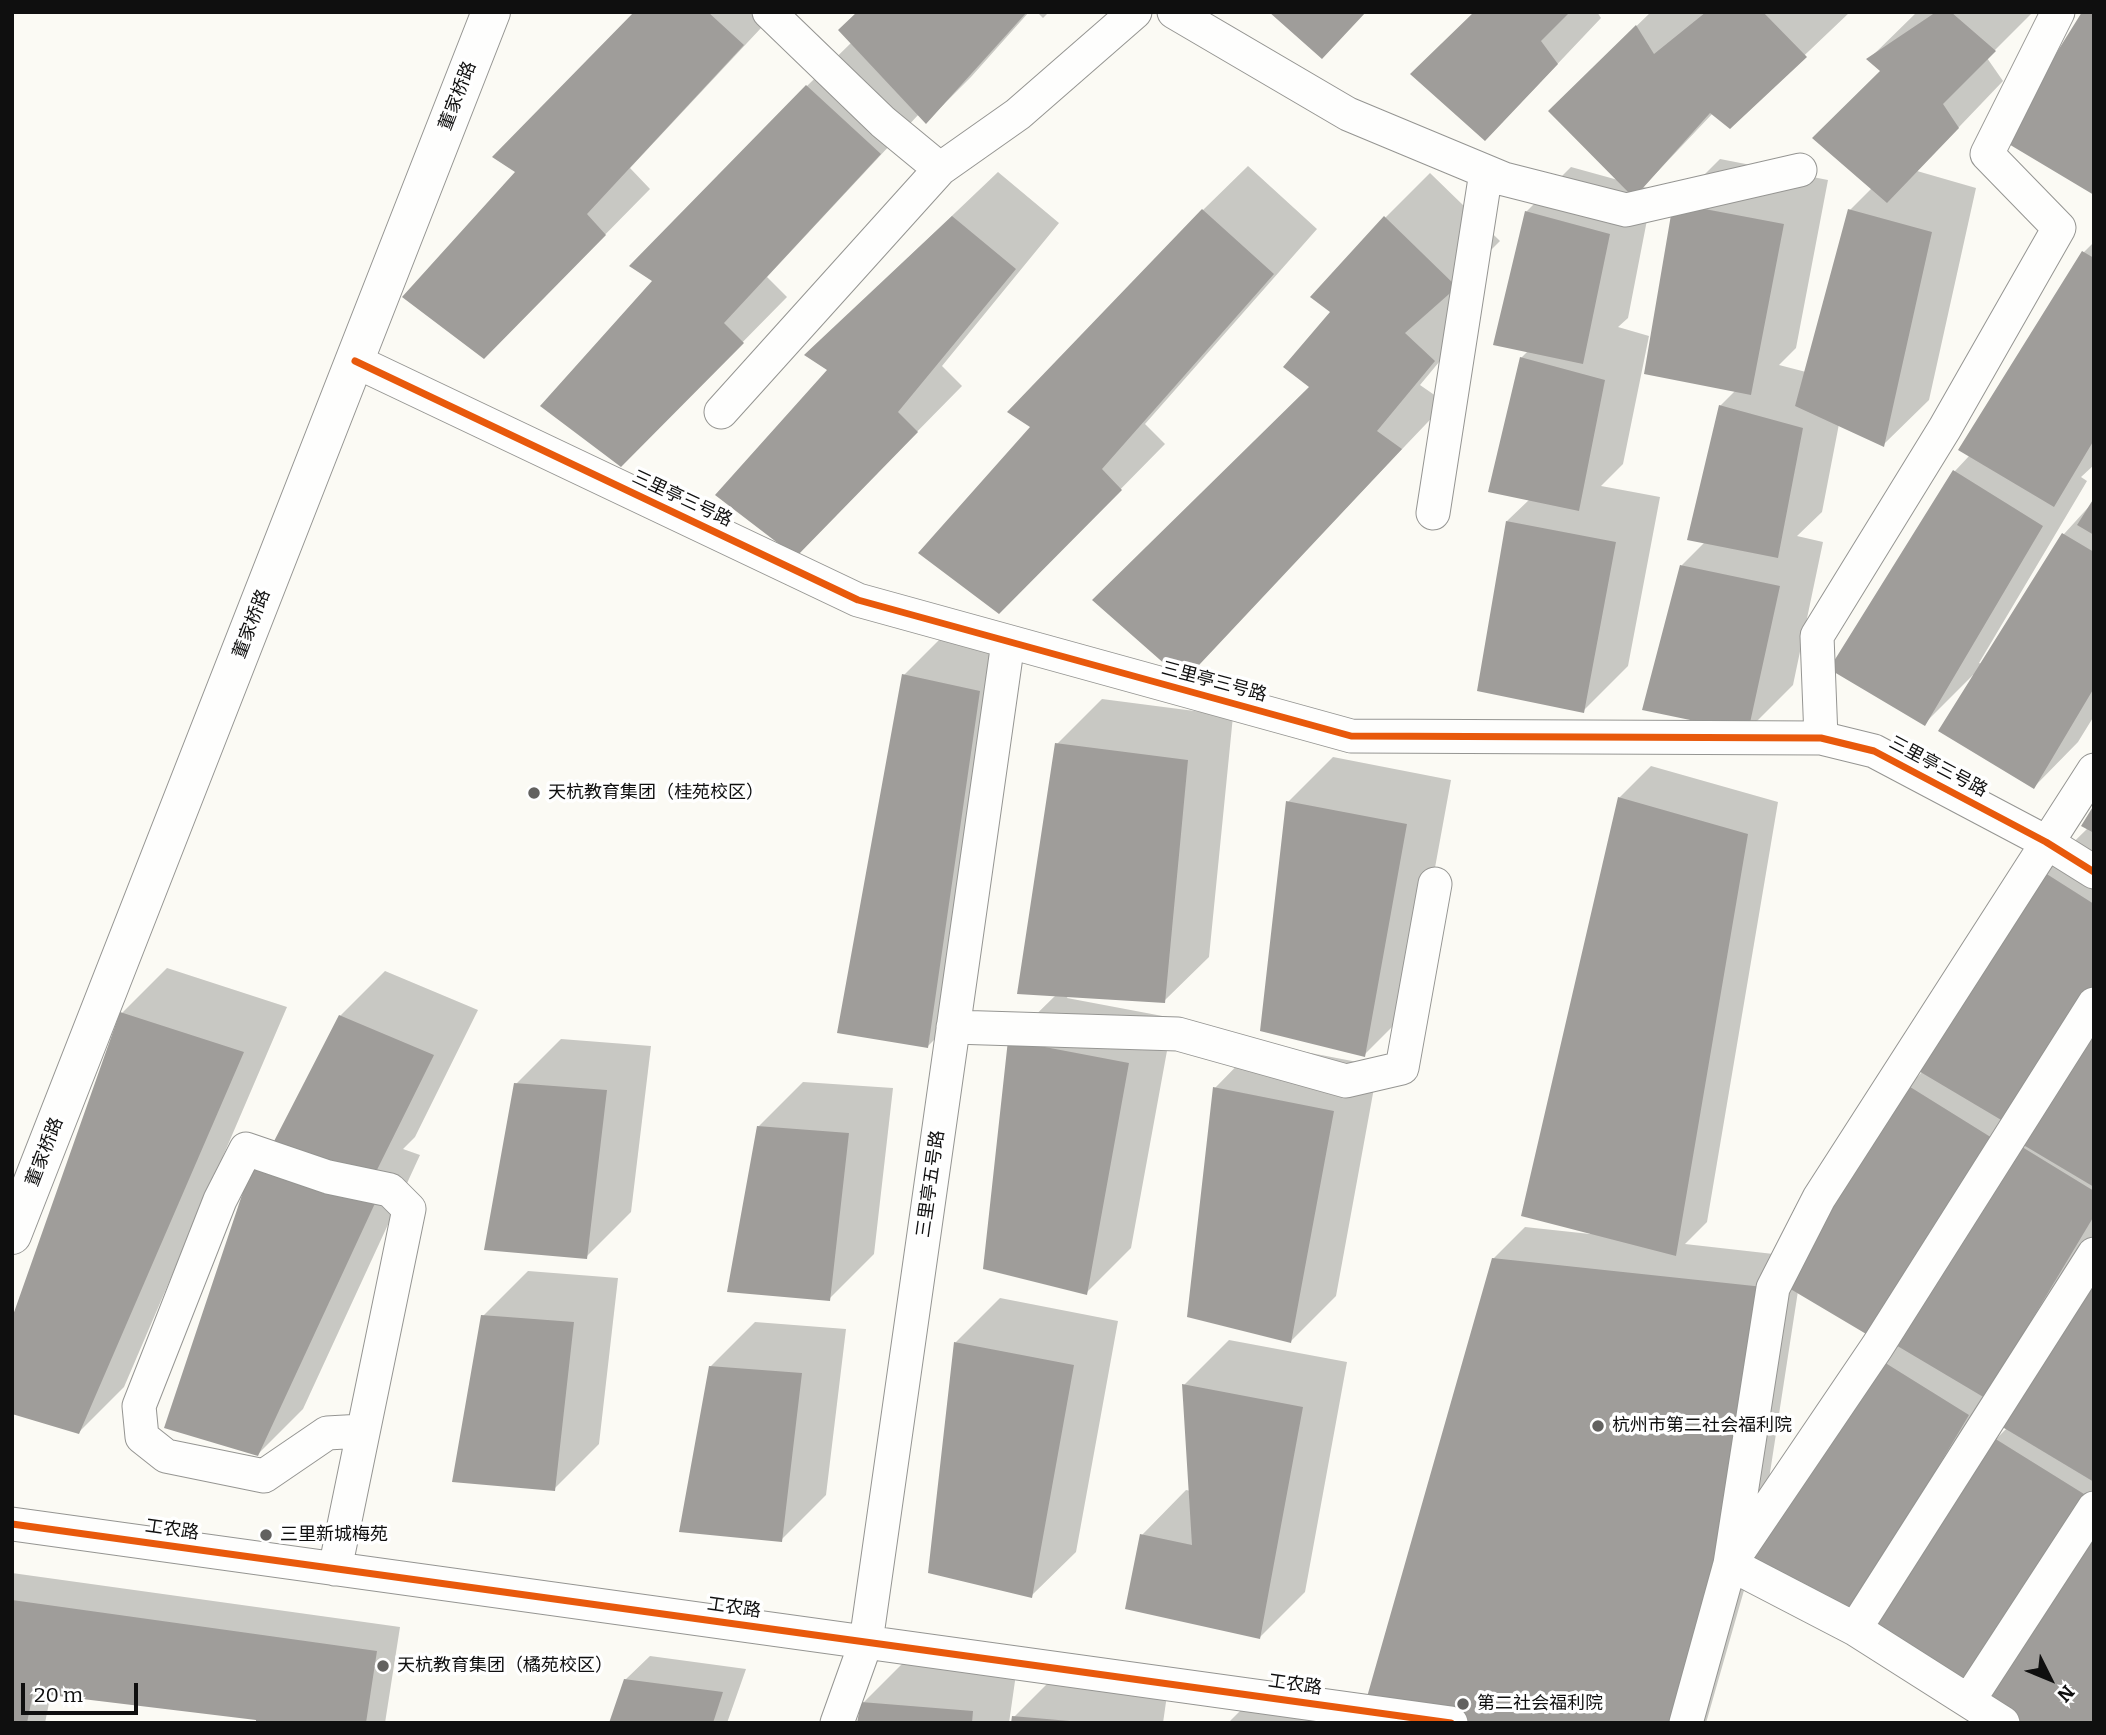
<!DOCTYPE html>
<meta charset="utf-8">
<style>
body{margin:0}
#map{position:relative;width:2106px;height:1735px;overflow:hidden;background:#fbfaf4;font-family:Bitter,serif}
canvas{display:block}
.frame{position:absolute;inset:0;border:14px solid #0f0f0f;pointer-events:none}
.north{position:absolute;left:2015px;top:1644px;width:70px;height:70px;-webkit-text-stroke:5px #fff;paint-order:stroke;rotate:133deg;font-size:19px;font-weight:700;line-height:28px;text-align:center;color:#0f0f0f}
.north::after{content:'';display:block;margin:auto;width:24px;height:32px;background:#0f0f0f;clip-path:polygon(50% 0,100% 100%,50% 72%,0 100%)}
.scale{position:absolute;left:21px;top:1683px;width:117px;height:32px;box-sizing:border-box;border:4px solid #0f0f0f;border-top:0;padding-left:9px;font-size:21px;line-height:24px;white-space:nowrap;color:#0f0f0f;-webkit-text-stroke:5px #fff;paint-order:stroke}
</style>
<div id="map">
<canvas width="2106" height="1735"></canvas>
<div class="frame"></div>
<div class="north">N</div>
<div class="scale">20 m</div>
</div>
<script>
const context = document.querySelector('canvas').getContext('2d');
context.lineJoin = 'round';
function fill(path, color) {
  context.fillStyle = color;
  context.fill(path, 'evenodd');
}
function trace(path, color, width, dash) {
  context.strokeStyle = color;
  context.lineWidth = width;
  context.lineCap = dash ? 'butt' : 'round';
  context.setLineDash(dash || []);
  context.stroke(path);
}
function label(font, color, halo, rows, align = 'center') {
  context.font = font + ' Bitter,"Noto Sans SC",serif';
  context.lineWidth = 7;
  context.setLineDash([]);
  context.textBaseline = 'middle';
  context.strokeStyle = halo;
  context.fillStyle = color;
  for (const [text, x, y, turn = 0] of rows) {
    context.save();
    context.translate(x, y);
    context.rotate((+turn || 0) * Math.PI / 180);
    context.textAlign = isNaN(turn) ? turn : align;
    if (halo) context.strokeText(text, 0, 0);
    context.fillText(text, 0, 0);
    context.restore();
  }
}
fill(new Path2D(`
 M636 12H776L630 168 650 189 529 312 518 172Z
 M858 12H1029L971 77 926 122 919 114 767 277 787 297 666 420 655 281 807 86 852 42Z
 M1037 12H1049L1043 18Z
 M1475 12H1597L1601 18 1530 93Z
 M1651 12H1850L1730 126 1713 113 1643 187 1653 189 1628 318 1618 327 1649 336 1623 464 1601 486 1660 497 1628 666 1583 711 1507 521 1530 499 1521 358 1528 351 1526 212 1571 167 1618 180 1595 66Z
 M1917 12H2033L1987 58 2003 81 1917 171 1976 188 1929 400 1884 444 1839 424 1822 512 1797 536 1823 542 1793 685 1748 730 1682 565 1705 542 1720 406 1736 390 1675 204 1720 159 1828 180 1796 348 1779 365 1806 372 1850 210 1872 188 1881 71 1869 59Z
 M1248 166 1317 229 1145 424 1165 444 1044 567 1033 427 1203 210Z
 M998 172 1059 223 942 366 962 386 840 510 830 370 852 311Z
 M1430 173 1500 241 1451 290 1478 315 1420 385 1446 403 1183 679 1311 387 1333 312 1313 297 1386 217Z
 M2094 242V465L2081 477 2087 481 1979 663 1982 664 2064 534 2094 501V716L2078 742 2034 787 1973 675 1924 724 1955 471 1970 455 2084 252Z
 M949 630 1024 646 973 1001 928 1046 904 675Z
 M1102 699 1233 716 1209 957 1164 1001 1068 996 1067 998 1173 1018 1131 1248 1086 1293 1010 1040 1056 995 1057 744Z
 M1333 757 1451 780 1409 1010 1364 1055 1288 802Z
 M1651 766 1778 802 1707 1222 1685 1244 1800 1257 1908 1086 1923 1071 2043 872 2088 828 2094 808V1243L1894 1568 1878 1339 1798 1291 1761 1531 1706 1723H1228L1257 1694 1367 1703 1493 1259 1525 1227 1590 1234 1619 798Z
 M167 968 287 1007 124 1387 79 1432 122 1013Z
 M385 971 478 1010 415 1137 403 1149 420 1155 303 1409 258 1454 278 1137 340 1016Z
 M561 1039 651 1046 631 1212 586 1257 516 1084Z
 M1259 1043 1378 1066 1336 1296 1291 1341 1215 1088Z
 M803 1082 893 1088 874 1254 829 1299 758 1127Z
 M528 1271 618 1278 599 1444 554 1489 483 1316Z
 M2094 1277V1506L1995 1440 2007 1428Z
 M1000 1298 1118 1321 1076 1552 1031 1596 955 1343Z
 M755 1322 846 1329 826 1495 781 1540 710 1367Z
 M1229 1340 1347 1362 1305 1592 1260 1637 1142 1535 1186 1490 1191 1491 1184 1385Z
 M12 1573 400 1627 385 1723H258V1719L51 1693 45 1723H12Z
 M650 1656 746 1669 727 1723H611L625 1680Z
 M908 1658 1017 1667 1009 1723H859L863 1703Z
 M1059 1672 1169 1681 1163 1723H1013L1014 1717Z`), '#0003');
fill(new Path2D(`
 M634 12H708L744 45 587 214 606 235 484 359 402 297 515 172 492 157Z
 M857 12H1027L926 124 838 30Z
 M1269 12H1366L1322 59Z
 M1474 12H1570L1541 41 1558 64 1485 141 1410 74Z
 M1706 12H1763L1807 57 1730 129 1710 113 1634 198 1548 111 1636 25 1654 54Z
 M1936 12H1951L1996 51 1943 104 1959 128 1887 203 1812 138 1880 71 1866 59Z
 M2082 12H2094V195L2002 140Z
 M806 85 881 154 724 323 744 343 621 467 540 406 652 281 629 266Z
 M1673 203 1784 224 1751 395 1644 374Z
 M1202 209 1274 274 1102 469 1122 490 999 614 918 553 1030 427 1007 412Z
 M1848 209 1932 232 1884 447 1795 406Z
 M1525 211 1610 234 1583 364 1493 345Z
 M952 216 1016 269 898 412 918 432 796 557 715 495 827 370 804 355Z
 M1384 216 1457 287 1405 333 1435 361 1377 431 1402 449 1184 681 1092 600 1309 387 1283 367 1330 312 1310 297Z
 M2082 251 2094 258V440L2054 507 1958 450Z
 M1520 357 1605 380 1579 511 1488 492Z
 M1719 405 1803 428 1778 558 1687 540Z
 M1953 470 2043 526 1925 726 1829 669Z
 M2094 498V535L2077 525Z
 M1506 521 1616 542 1584 713 1477 691Z
 M2062 533 2094 552V688L2034 789 1938 731Z
 M1680 565 1780 586 1748 732 1642 710Z
 M902 674 980 691 928 1048 837 1033Z
 M1055 743 1188 760 1165 1003 1017 994Z
 M1618 797 1748 834 1676 1256 1521 1216Z
 M1286 801 1407 824 1365 1057 1260 1031Z
 M2094 805V833L2081 826Z
 M2042 871 2094 904V992L2013 1127 1917 1070Z
 M120 1012 244 1052 79 1434 12 1414V1318Z
 M339 1015 434 1055 370 1184 270 1149Z
 M2094 1015V1187L2015 1140Z
 M1008 1040 1129 1063 1087 1295 983 1269Z
 M514 1083 607 1090 587 1259 484 1250Z
 M1907 1085 1997 1141 1878 1341 1782 1284Z
 M1213 1087 1334 1111 1291 1343 1187 1317Z
 M757 1126 849 1133 830 1301 727 1292Z
 M2014 1142 2094 1191V1216L1985 1398 1889 1341Z
 M254 1159 377 1199 258 1456 164 1428Z
 M1492 1258 1773 1288 1686 1723H1452L1363 1711Z
 M2094 1274V1482L1999 1425Z
 M481 1315 574 1322 555 1491 452 1482Z
 M954 1342 1074 1365 1032 1598 928 1573Z
 M1879 1359 1969 1415 1850 1615 1754 1558Z
 M709 1366 802 1373 782 1542 679 1532Z
 M1182 1384 1303 1407 1260 1639 1125 1609 1140 1534 1192 1545Z
 M1994 1438 2084 1494 1966 1694 1869 1636Z
 M2094 1529V1723H2015L1984 1704Z
 M12 1600 377 1651 366 1723H256V1720L33 1693 27 1723H12Z
 M624 1679 723 1692 713 1723H609Z
 M861 1702 973 1711 972 1723H857Z
 M1012 1716 1070 1721V1723H1011Z`), '#9f9d9a');
const minor = new Path2D(`
 M769 12 883 122 940 169 1018 114 1135 12
 M1174 12 1348 114 1504 179 1626 210 1800 170
 M355 361 858 600 1351 736 1821 738 1874 751 2046 842 2094 872
 M721 412 940 169
 M1433 513 1486 172
 M1821 738 1817 636 1945 428 2059 228 1987 154 2058 12
 M953 1027 1178 1034 1346 1081 1402 1068 1435 884
 M12 1524 1451 1723
 M335 1569 409 1209 390 1190 328 1177 246 1149 220 1200 139 1406 142 1437 166 1456 264 1476 327 1433 363 1431
 M1855 1629 2094 1254
 M1969 1700 2094 1508
 M837 1723 866 1642 1008 642
 M1686 1723 1730 1564 1773 1288 1819 1198 2094 770
 M2003 1723 1855 1629 1730 1564 1877 1347 2094 1004`);
const tertiary = new Path2D(`
 M12 1235 491 12`);
trace(minor, '#959592', 35);
trace(tertiary, '#959592', 40);
trace(minor, '#fefefd', 33);
trace(tertiary, '#fefefd', 38);
trace(new Path2D(`
 M355 361 858 600 1351 736 1821 738 1874 751 2046 842 2094 872
 M12 1524 1451 1723`), '#e8590c', 7);
for (const [x, y, r, color] of [
 [534,793,7,"#62615f"],
 [1598,1426,7,"#62615f"],
 [266,1535,7,"#62615f"],
 [383,1666,7,"#62615f"],
 [1463,1704,7,"#62615f"]
]) {
  const dot = new Path2D();
  dot.arc(x, y, r, 0, 2 * Math.PI);
  context.fillStyle = color;
  context.fill(dot);
  trace(dot, '#fff', 2.5);
}
label('18px', '#0f0f0f', '#fff', [
 ["董家桥路",458,96,-69],
 ["三里亭三号路",682,499,25],
 ["董家桥路",252,624,-69],
 ["三里亭三号路",1214,682,15],
 ["三里亭三号路",1938,767,28],
 ["董家桥路",45,1152,-69],
 ["三里亭五号路",931,1184,-82],
 ["工农路",172,1530,8],
 ["工农路",734,1608,8],
 ["工农路",1295,1685,8]
]);
label('18px', '#0f0f0f', '#fff', [
 ["天杭教育集团（桂苑校区）",548,793],
 ["杭州市第二社会福利院",1612,1426],
 ["三里新城梅苑",280,1535],
 ["天杭教育集团（橘苑校区）",397,1666],
 ["第二社会福利院",1477,1704]
], 'left');
</script>
